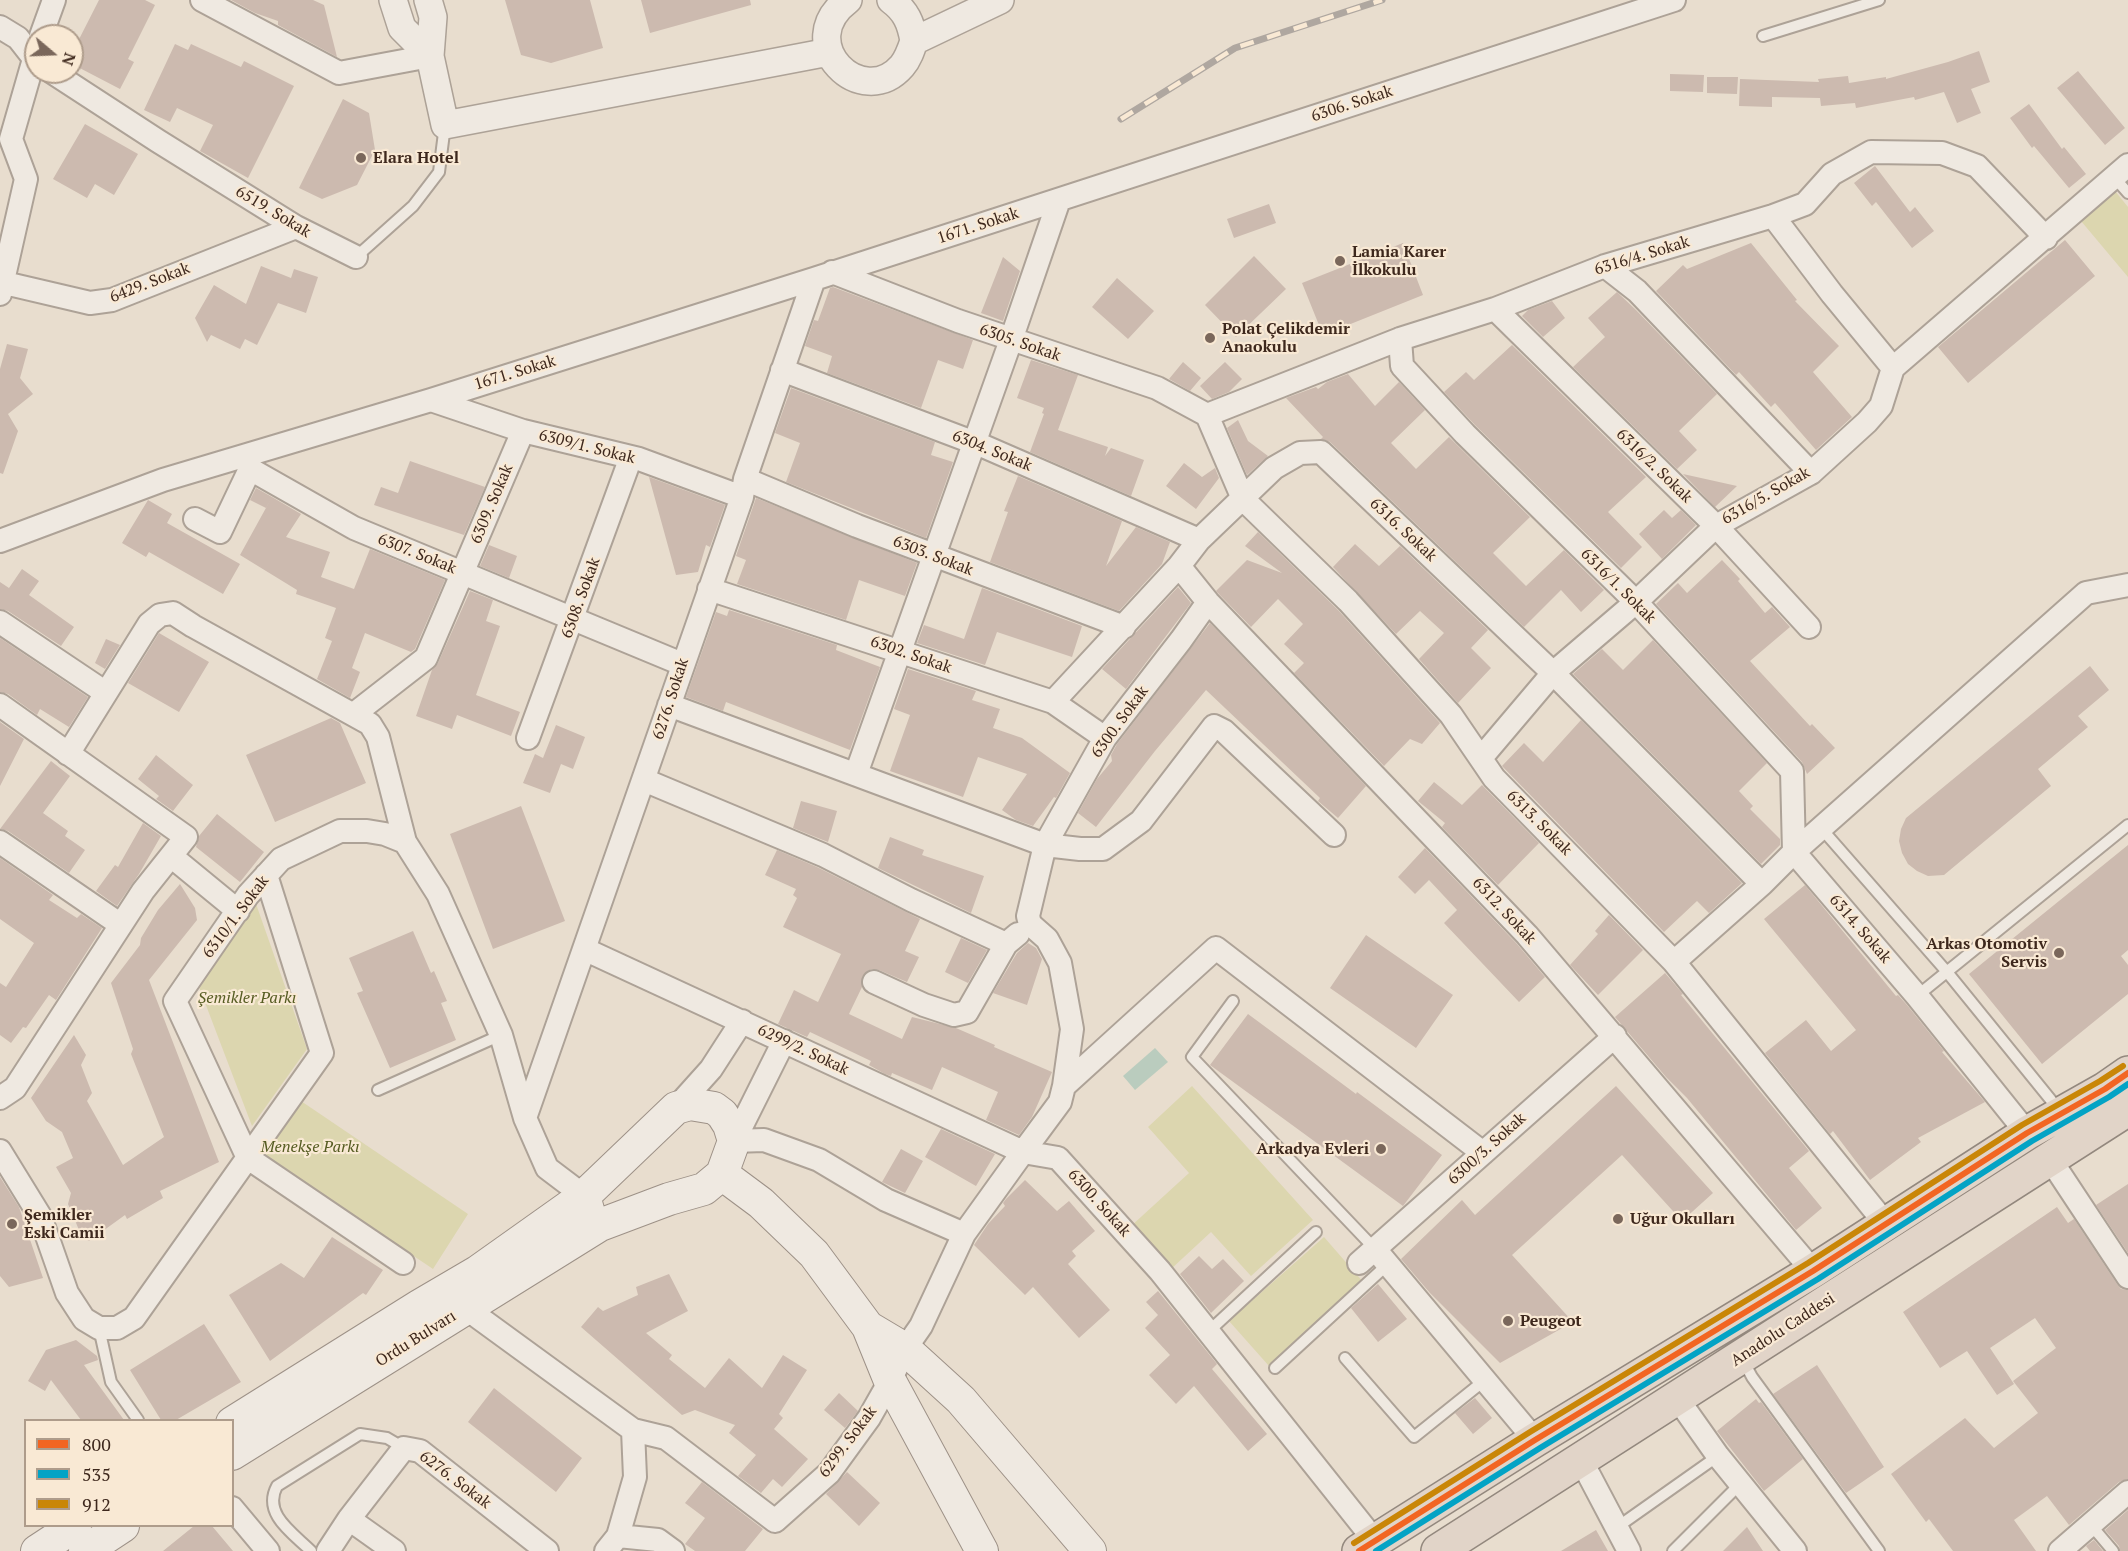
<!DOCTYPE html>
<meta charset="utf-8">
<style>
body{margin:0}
#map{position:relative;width:2128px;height:1551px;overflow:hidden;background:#e8ddce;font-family:"PT Serif",serif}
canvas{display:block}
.legend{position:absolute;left:24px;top:1419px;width:210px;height:108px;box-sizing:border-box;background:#f9e9d4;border:2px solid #ae9c8b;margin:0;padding:8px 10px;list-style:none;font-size:18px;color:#3e281d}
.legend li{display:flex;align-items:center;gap:12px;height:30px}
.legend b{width:30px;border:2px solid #ae9c8b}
.north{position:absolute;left:24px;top:24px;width:60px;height:60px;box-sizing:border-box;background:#f9e9d4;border:2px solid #ae9c8b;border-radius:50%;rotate:109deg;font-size:16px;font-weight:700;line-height:24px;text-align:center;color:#3e281d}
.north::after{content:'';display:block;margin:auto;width:21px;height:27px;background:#7a675b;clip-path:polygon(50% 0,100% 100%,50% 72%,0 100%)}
</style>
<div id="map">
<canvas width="2128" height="1551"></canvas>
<ul class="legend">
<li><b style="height:8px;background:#f26522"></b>800</li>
<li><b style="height:8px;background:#03a3c5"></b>535</li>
<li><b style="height:8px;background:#c98607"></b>912</li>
</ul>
<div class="north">N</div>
</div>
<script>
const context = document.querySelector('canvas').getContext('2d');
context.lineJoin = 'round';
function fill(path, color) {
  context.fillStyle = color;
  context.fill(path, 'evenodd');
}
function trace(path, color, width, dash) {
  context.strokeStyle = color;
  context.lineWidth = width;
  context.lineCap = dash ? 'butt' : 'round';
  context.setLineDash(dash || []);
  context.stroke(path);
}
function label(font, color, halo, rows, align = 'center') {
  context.font = font + ' "PT Serif",serif';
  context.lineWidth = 4.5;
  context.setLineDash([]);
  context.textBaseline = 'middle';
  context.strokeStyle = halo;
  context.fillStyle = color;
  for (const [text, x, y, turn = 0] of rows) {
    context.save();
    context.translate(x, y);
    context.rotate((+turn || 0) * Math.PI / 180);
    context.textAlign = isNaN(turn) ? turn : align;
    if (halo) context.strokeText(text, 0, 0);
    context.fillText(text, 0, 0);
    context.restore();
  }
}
fill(new Path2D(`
 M2115 191 2128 207V277L2081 221Z
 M255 901 307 1049 252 1126 196 979Z
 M1192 1086 1313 1220 1251 1276 1211 1232 1170 1270 1130 1227 1189 1173 1148 1127Z
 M298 1099 468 1214 433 1269 259 1152Z
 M1324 1237 1364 1283 1269 1366 1229 1321Z`), '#dcd6af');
fill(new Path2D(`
 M1155 1048 1168 1062 1135 1090 1123 1076Z`), '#baccbe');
fill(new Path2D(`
 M99 0H145L155 5 128 59 134 62 120 89 72 64V53Z
 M231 0H313L324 5 337 57 278 25V21L255 13Z
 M505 0H590L603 48 551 63 521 55Z
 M641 0H750L751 5 650 33Z
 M175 44 188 50 191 44 241 67 244 61 294 86 248 178 200 151 213 125 177 108 170 122 144 110Z
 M1979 51 1990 82 1971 89 1981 113 1957 123 1944 92 1915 100 1914 97 1856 108 1855 103 1821 106 1820 98 1772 97V107L1739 106 1740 79 1819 82 1818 79 1848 76 1849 83 1886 77V79L1948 62Z
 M2078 71 2125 128 2105 145 2057 88Z
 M1670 74 1704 75 1703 92 1670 91Z
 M1707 77H1738L1737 94 1707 93Z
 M343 99 369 113 375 150 357 185 322 199 299 188Z
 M2029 104 2062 149 2064 147 2086 174 2069 188 2034 146 2032 148 2010 118Z
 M85 124 138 154 114 195 95 184 87 198 53 179Z
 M1875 166 1910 212 1915 207 1934 231 1912 248 1876 202 1872 206 1854 183Z
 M1269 204 1276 223 1234 238 1227 219Z
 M2065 240 2095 276 1968 383 1938 347Z
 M1403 243 1423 295 1323 335 1302 283Z
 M1751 243 1797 300 1795 301 1839 346 1813 372 1852 417 1816 450 1775 403 1771 407 1739 372 1736 375 1656 291 1683 265 1687 269Z
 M1254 256 1286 289 1236 337 1205 305Z
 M1003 257 1020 271 1003 321 981 313Z
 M261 266 291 278 294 269 318 277 306 313 278 303 257 345 245 339 240 349 211 335 207 342 195 318 214 285 246 304Z
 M1117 278 1154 311 1128 339 1092 307Z
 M833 287 973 340 963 369 938 360 921 408 827 373 832 356 805 346 814 320 818 321 830 288Z
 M1617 292 1636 310 1717 394 1679 431 1697 450 1677 469 1573 367 1605 337 1588 318Z
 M1552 301 1565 318 1543 337 1522 316 1528 310Z
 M7 344 28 349 20 378 33 394 8 414 18 431 3 474 0 473V369Z
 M1512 345 1646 477 1608 512 1642 547 1621 568 1475 425 1444 392 1466 372 1474 380Z
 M1031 360 1078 375 1058 430 1108 447 1105 456 1111 448 1144 460 1131 496 1030 452 1044 414 1042 413 1044 408 1017 398Z
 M1183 362 1201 378 1190 391 1169 379Z
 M1225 362 1242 379 1229 392 1212 399 1200 386Z
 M1348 374 1375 406 1399 382 1425 410 1391 443 1416 469 1449 437 1530 517 1493 553 1526 586 1564 550 1604 590 1581 612 1561 590 1524 627 1330 442 1321 439 1323 437 1286 398 1316 387 1318 389 1327 382Z
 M791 388 935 442 931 455 953 462 926 538 786 482 800 443 775 433Z
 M1238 420 1248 441 1268 456 1247 475 1227 428Z
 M410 461 485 487 464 535 374 505 381 487 398 493Z
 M1184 463 1202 477 1215 468 1219 478 1196 509 1166 486Z
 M1683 474 1737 486 1715 507Z
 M1018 476 1122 521 1106 566 1136 527 1170 542 1162 564 1119 611 990 562 1008 512 1004 511Z
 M649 477 725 505 710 547 706 545 698 572 676 575Z
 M256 488 272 497 266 508 250 500Z
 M272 497 301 514 286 537 330 552 321 577 354 589 370 549 445 580 415 649 411 652 365 633 352 668 360 672 350 698 317 679 332 641 325 638 336 608 296 594 297 590 240 555Z
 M756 498 917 563 905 596 859 580 846 620 737 584 746 560 736 556Z
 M148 500 172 514 167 523 240 564 223 594 149 552 146 557 122 543Z
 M1664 510 1672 518 1681 510 1696 525 1662 559 1639 534Z
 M1258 532 1338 610 1440 723 1422 744 1410 739 1384 766 1294 673 1304 663 1284 644 1303 624 1278 599 1251 627 1216 591 1247 560 1282 573 1245 546Z
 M1355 544 1379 566 1400 546 1488 630 1471 648 1491 668 1458 703 1419 659 1444 633 1420 611 1396 634 1333 567Z
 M489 545 517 556 509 578 480 566Z
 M1722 560 1740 579 1738 581 1765 613 1772 607 1790 627 1750 661 1810 726 1812 724 1835 748 1807 774 1802 762 1656 604 1678 583 1687 593Z
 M22 569 39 581 29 595 74 627 61 646 8 611 0 609V582L9 588Z
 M1178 587 1191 603 1126 689 1102 669Z
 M982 588 1082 626 1072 657 997 632 985 665 917 643 924 625 964 639Z
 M470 591 493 600 486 621 500 626 476 695 520 712 511 736 457 715 452 729 416 716 432 670 438 663Z
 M729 610 837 645 836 650 880 667 850 750 726 702 723 711 686 697 716 612 727 616Z
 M1210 623 1366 786 1338 818 1318 801 1320 798 1206 690 1155 751 1096 827 1078 813 1097 779 1112 761 1111 755 1117 744Z
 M159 633 209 662 179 712 128 683Z
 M0 638 88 697 69 727 40 709 37 715 8 694 0 692Z
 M106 639 120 645 105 669 95 663Z
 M1653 640 1767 763 1739 791 1753 806 1750 809 1780 839V845L1761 864 1573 674 1602 649 1623 670Z
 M2090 666 2109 690 2078 716 2088 727 2038 769 2051 786 1944 875 1928 876 1917 871 1908 864 1902 853 1899 841 1901 829 1906 818Z
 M908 669 976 691 972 700 1000 709 993 728 1022 738 1070 773 1056 798 1054 797 1033 826 1016 820 1002 810 1027 774 978 757 963 797 890 771 910 715 894 709Z
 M331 718 340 723 366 783 275 822 246 755Z
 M1581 720 1742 883 1709 913 1697 901 1664 932 1502 766 1524 743 1543 762Z
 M0 722 24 739 0 786Z
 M556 725 585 737 573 769 561 764 550 793 523 783 535 754 543 758Z
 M156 755 193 785 173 811 156 799 159 796 138 779Z
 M51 761 70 776 43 813 68 831 65 836 85 850 69 873 8 831 0 829Z
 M1434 782 1462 805 1482 785 1539 843 1498 885 1442 827 1445 823 1418 801Z
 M801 801 837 811 828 842 793 828Z
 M521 806 565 921 493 949 450 834Z
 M217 814 264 852 240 882 196 847 199 836Z
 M143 823 161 836 139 874 117 906 96 891 115 865 118 867Z
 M890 837 924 850 922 855 984 876 971 913 878 868Z
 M2128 845V950L2121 956 2128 965V994L2042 1064 1969 974Z
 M1425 848 1517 944 1545 977 1519 1002 1444 923 1457 910 1429 880 1415 894 1398 877Z
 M777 850 817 867 920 919 905 951 919 957 907 982 879 970 872 969 867 971 862 977V987L849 1014 902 1039 912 1017 956 1028 995 1045 994 1047 1052 1072 1032 1117 1019 1135 986 1120 998 1092 942 1067 932 1090 892 1073 891 1076 885 1074 869 1065 871 1061 810 1032 807 1037 778 1024 794 990 818 1002 841 954 783 927 797 898 793 895 796 889 765 875Z
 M0 858 53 895 49 900 77 918 81 914 102 928 56 1000 49 995 26 1028 23 1027 11 1043 0 1035V983L6 987 34 943 0 919Z
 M180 884 195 908 197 920 149 980 219 1162 160 1191 163 1198 127 1219 125 1215 89 1241 82 1237 68 1204 71 1193 56 1167 73 1158 62 1132 46 1121 31 1098 74 1035 86 1055 81 1065 92 1093 87 1101 123 1165 164 1137 131 1054 133 1049 111 983 140 945 141 938 158 910Z
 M1805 885 1896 996 1898 995 1907 1005 1944 1051 1942 1052 1985 1102 1918 1138 1921 1142 1870 1180 1833 1131 1830 1134 1765 1053 1806 1020 1831 1051 1856 1030 1764 919Z
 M1609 915 1643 950 1598 995 1570 965 1598 934 1595 931Z
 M413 931 431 973 434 971 447 1001 441 1003 456 1040 390 1068 357 993 363 991 349 958Z
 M1366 935 1453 995 1416 1048 1330 988Z
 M961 938 987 950 968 983 945 972Z
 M1028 943 1036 948 1042 959 1027 1005 993 993 1017 953Z
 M1665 973 1683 994 1681 995 1809 1151 1789 1168 1822 1208 1796 1230 1687 1098 1666 1077 1615 1017Z
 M1248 1014 1356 1094 1357 1092 1442 1155 1403 1206 1210 1065Z
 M1616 1086 1713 1193 1682 1221 1622 1155 1512 1255 1573 1322 1500 1363 1430 1293 1401 1259 1462 1200 1475 1215Z
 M941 1129 995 1154 976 1186 925 1157Z
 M901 1149 923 1161 905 1193 882 1182Z
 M0 1177 19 1207 43 1278 9 1287 0 1276Z
 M1025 1180 1057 1211 1069 1201 1095 1231 1072 1251 1076 1256 1068 1264 1110 1310 1079 1338 1033 1287 1025 1295 974 1245 988 1224 1005 1206 1003 1203 1006 1199Z
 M2128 1184V1253L2096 1205Z
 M2057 1207 2068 1223 2074 1219 2117 1284 2121 1289 2128 1290V1479L2119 1482 2069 1525 2047 1496 2014 1520 2036 1551H1953L1929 1519 1926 1522 1891 1474 1965 1418 1994 1448 2038 1413 2013 1381 2056 1348 2035 1318 1990 1348 2014 1384 1997 1395 1967 1351 1940 1368 1903 1312Z
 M332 1237 383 1270 366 1295 363 1293 270 1361 229 1295 281 1263 304 1278Z
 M1199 1256 1212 1269 1223 1259 1244 1281 1211 1313 1180 1274Z
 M669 1274 688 1311 646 1333 672 1355 669 1359 705 1388 729 1358 762 1388 783 1355 807 1370 779 1414 783 1418 774 1429 808 1459 782 1487 773 1479 761 1493 738 1476 756 1455 729 1433 735 1425 695 1410 682 1415 581 1327 598 1307 603 1311 638 1295 636 1287Z
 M1378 1284 1407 1319 1378 1342 1351 1308Z
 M1158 1291 1217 1364 1212 1369 1267 1434 1248 1451 1194 1386 1176 1404 1149 1375 1170 1355 1145 1328 1158 1315 1146 1302Z
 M204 1324 241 1382 176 1420H161L130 1370Z
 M76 1340 97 1356 98 1360 84 1365 124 1420H81L51 1380 45 1391 28 1381 46 1350Z
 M1817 1365 1884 1467 1846 1493 1773 1394Z
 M494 1388 582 1458 556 1492 468 1422Z
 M839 1393 858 1411 845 1428 824 1410Z
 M1475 1398 1492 1418 1473 1434 1455 1413Z
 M1756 1399 1759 1403 1761 1402 1803 1459 1764 1491 1717 1431Z
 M847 1472 880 1503 859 1526 826 1494Z
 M702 1482 763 1529 745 1551H695L685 1544 705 1518 685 1503Z
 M2128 1510V1551H2120L2119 1546 2105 1530Z
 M194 1526H212L233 1551H163Z
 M1747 1527 1763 1551H1723Z
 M1596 1530 1608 1551H1561Z
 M2094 1540 2103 1551H2090L2086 1546Z`), '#ccbaaf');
const service = new Path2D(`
 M1763 36 1879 0
 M2114 177 2128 193
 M356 257 413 206 439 172 445 125
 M1821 828 1947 972 2059 1110
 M1917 996 2128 825
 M1233 1001 1192 1057 1375 1249
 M378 1090 501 1035
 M99 1328 111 1382 138 1420
 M1208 1332 1316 1232
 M1345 1358 1414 1437 1485 1380
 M1743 1360 1752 1377 1879 1551
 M1275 1368 1388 1264
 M2091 1525 2113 1551
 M1616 1528 1718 1456
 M311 1551C293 1533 262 1514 277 1486L360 1434 387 1438 404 1448
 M1673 1551 1740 1484`);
const minor = new Path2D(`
 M202 0 339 73 430 56
 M0 27 18 38 36 61
 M41 36 54 0
 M52 72 158 141 296 227 356 257
 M1773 216 1832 294 1893 368
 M1605 266 1637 291 1811 473
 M832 272 958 321 1157 388 1207 415
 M0 282 90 303 112 300 296 227
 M0 294 26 179 11 139 36 52
 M1495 309 1716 526 1809 627
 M1400 339 1402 366 1465 434 1636 602 1792 771 1794 852
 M782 370 983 446 1199 540
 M431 400 523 431 639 459 742 497
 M1207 415 1243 499 1348 601 1451 715 1494 778 1674 962 1885 1223
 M1207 415 1400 339 1495 309 1605 266 1773 216 1805 204 1832 174 1871 152 1942 153 1977 166 2046 238
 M745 479 857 526 1124 627
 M195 519 220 532 250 469 354 528 682 664
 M0 541 163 480 431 400 814 279 1674 0
 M1179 566 1208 602 1527 935 1813 1271
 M709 589 1053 702 1105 738
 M1208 602 1181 640 1105 738 1045 845 1028 916 1030 924 1047 939 1060 963 1072 1029 1064 1086 1060 1102 1023 1152 1058 1158 1160 1271 1375 1541
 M0 622 106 693
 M1053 702 1179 566 1199 540 1274 468 1300 453 1321 452 1553 673 1762 884
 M0 705 186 837 143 891 15 1088 0 1098
 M669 705 1045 845 1080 849H1103L1141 821 1214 726 1224 731 1334 835
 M354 714 426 658 523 431
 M528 738 631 457
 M68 754 149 624 160 615 173 613 193 626 370 724 378 737 405 842
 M1481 758 1553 673 1636 602 1716 526 1811 473 1867 422 1881 406 1893 368 2128 165
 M856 774 1011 340 1059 200
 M644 780 823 855 911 900 1006 944
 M0 842 121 925
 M1794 852 2086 593 2128 585
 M171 856 238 911
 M1674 962 1762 884 1794 852 1917 996 2027 1133
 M874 982 924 1005 954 1015 967 1012 1006 944 1018 934
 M784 1041 734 1141 764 1140 819 1160 886 1200 964 1234
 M1064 1086 1216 948 1483 1153
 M676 1108 711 1069 742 1021
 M525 1118 742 497 745 479 814 279
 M0 1151 40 1216 67 1293 84 1319 99 1328H117L134 1318 322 1053 266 875
 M2050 1159 2128 1277
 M1375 1249 1535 1440
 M403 1263 248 1158 175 1001 248 895 281 859 340 831H367L385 834 405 842 438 894 501 1035 525 1118 547 1168 584 1196
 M1359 1263 1615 1036
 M467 1309 633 1430 666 1438 775 1521 829 1473 869 1418 890 1381 905 1349 921 1326 964 1234 1023 1152 584 949
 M1677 1398 1718 1456 1795 1551
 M1581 1460 1629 1551
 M232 1508 268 1551
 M349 1519 394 1551
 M618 1536 635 1477 633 1430
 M328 1551 349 1519 404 1448 420 1451 547 1551
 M606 1551 618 1536 658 1540 673 1551
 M2060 1551 2128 1492`);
const tertiary = new Path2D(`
 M393 0 402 28 430 56
 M428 0 433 17 430 56 445 125 829 52
 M848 0C791 43 862 112 902 66 908 59 911 50 914 41 911 23 906 11 891 0
 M914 41 1000 0`);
const secondary = new Path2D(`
 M722 1174 761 1203 814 1254 868 1327 890 1381 982 1551
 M868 1327 905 1349 961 1400 1090 1551
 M232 1423 419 1306 477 1272 584 1196
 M232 1454 600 1225 669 1199 704 1189 722 1174 734 1141 729 1125 722 1114 714 1108 690 1104 676 1108 584 1196 590 1217 600 1225
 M37 1551 75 1526
 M85 1551 123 1526`);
const trunk = new Path2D(`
 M1359 1551 1535 1440 1813 1271 2027 1133 2105 1089 2128 1073
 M1438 1551 2128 1109`);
trace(service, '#ada297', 14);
trace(minor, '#ada297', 26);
trace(tertiary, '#ada297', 30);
trace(secondary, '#9d9187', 34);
trace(trunk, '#93887e', 36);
trace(service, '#efe9e1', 10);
trace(minor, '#efe9e1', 22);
trace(tertiary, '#efe9e1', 27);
trace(secondary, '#efe9e1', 32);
trace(trunk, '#e1d4c8', 33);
const rail = new Path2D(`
 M1121 119 1235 48 1382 0`);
trace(rail, '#afa7a0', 7);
trace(rail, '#f9e9d4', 4.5, [14]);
trace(new Path2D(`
 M1359 1551 1535 1440 1813 1271 2027 1133 2105 1089 2128 1073`), '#f26522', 6);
trace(new Path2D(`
 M1376 1551 1540 1448 1818 1279 2032 1141 2109 1097 2128 1084`), '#03a3c5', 6);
trace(new Path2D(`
 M1354 1543 1530 1432 1808 1263 2022 1125 2100 1081 2123 1066`), '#c98607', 6);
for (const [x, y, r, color] of [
 [361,158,6,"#7a675b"],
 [1340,261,6,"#7a675b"],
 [1210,338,6,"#7a675b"],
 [2059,953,6,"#7a675b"],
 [1381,1149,6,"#7a675b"],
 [1618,1219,6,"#7a675b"],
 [12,1224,6,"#7a675b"],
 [1508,1321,6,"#7a675b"]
]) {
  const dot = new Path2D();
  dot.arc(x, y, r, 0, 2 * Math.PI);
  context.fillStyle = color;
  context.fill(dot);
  trace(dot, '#f9e9d4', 2);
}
label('16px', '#3e281d', '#f9e9d4', [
 ["6306. Sokak",1352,104,-18],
 ["6519. Sokak",273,212,31],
 ["1671. Sokak",978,226,-18],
 ["6316/4. Sokak",1642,256,-17],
 ["6429. Sokak",150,283,-21],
 ["6305. Sokak",1020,343,19],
 ["1671. Sokak",515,373,-17],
 ["6309/1. Sokak",587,447,14],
 ["6304. Sokak",992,451,22],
 ["6316/2. Sokak",1654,466,44],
 ["6316/5. Sokak",1766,496,-30],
 ["6309. Sokak",492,504,-67],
 ["6316. Sokak",1403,530,43],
 ["6307. Sokak",417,554,22],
 ["6303. Sokak",933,556,21],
 ["6316/1. Sokak",1618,586,45],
 ["6308. Sokak",581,598,-70],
 ["6302. Sokak",911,655,19],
 ["6276. Sokak",671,699,-72],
 ["6300. Sokak",1120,722,-54],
 ["6313. Sokak",1539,823,45],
 ["6312. Sokak",1504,911,47],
 ["6310/1. Sokak",236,917,-53],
 ["6314. Sokak",1860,929,49],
 ["6299/2. Sokak",803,1050,25],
 ["6300/3. Sokak",1487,1149,-42],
 ["6300. Sokak",1099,1203,48],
 ["Anadolu Caddesi",1783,1330,-33],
 ["Ordu Bulvarı",416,1339,-32],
 ["6299. Sokak",848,1442,-53],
 ["6276. Sokak",455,1480,37]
]);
label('bold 16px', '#3e281d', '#f9e9d4', [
 ["Elara Hotel",373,158],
 ["Lamia Karer",1352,252],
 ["İlkokulu",1352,270],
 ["Polat Çelikdemir",1222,329],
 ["Anaokulu",1222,347],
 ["Arkas Otomotiv",2047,944,"right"],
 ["Servis",2047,962,"right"],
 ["Arkadya Evleri",1369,1149,"right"],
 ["Şemikler",24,1215],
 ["Eski Camii",24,1233],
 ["Uğur Okulları",1630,1219],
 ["Peugeot",1520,1321]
], 'left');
label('italic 16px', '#565c22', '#f9e9d4', [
 ["Şemikler Parkı",247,998],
 ["Menekşe Parkı",310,1147]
]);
</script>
